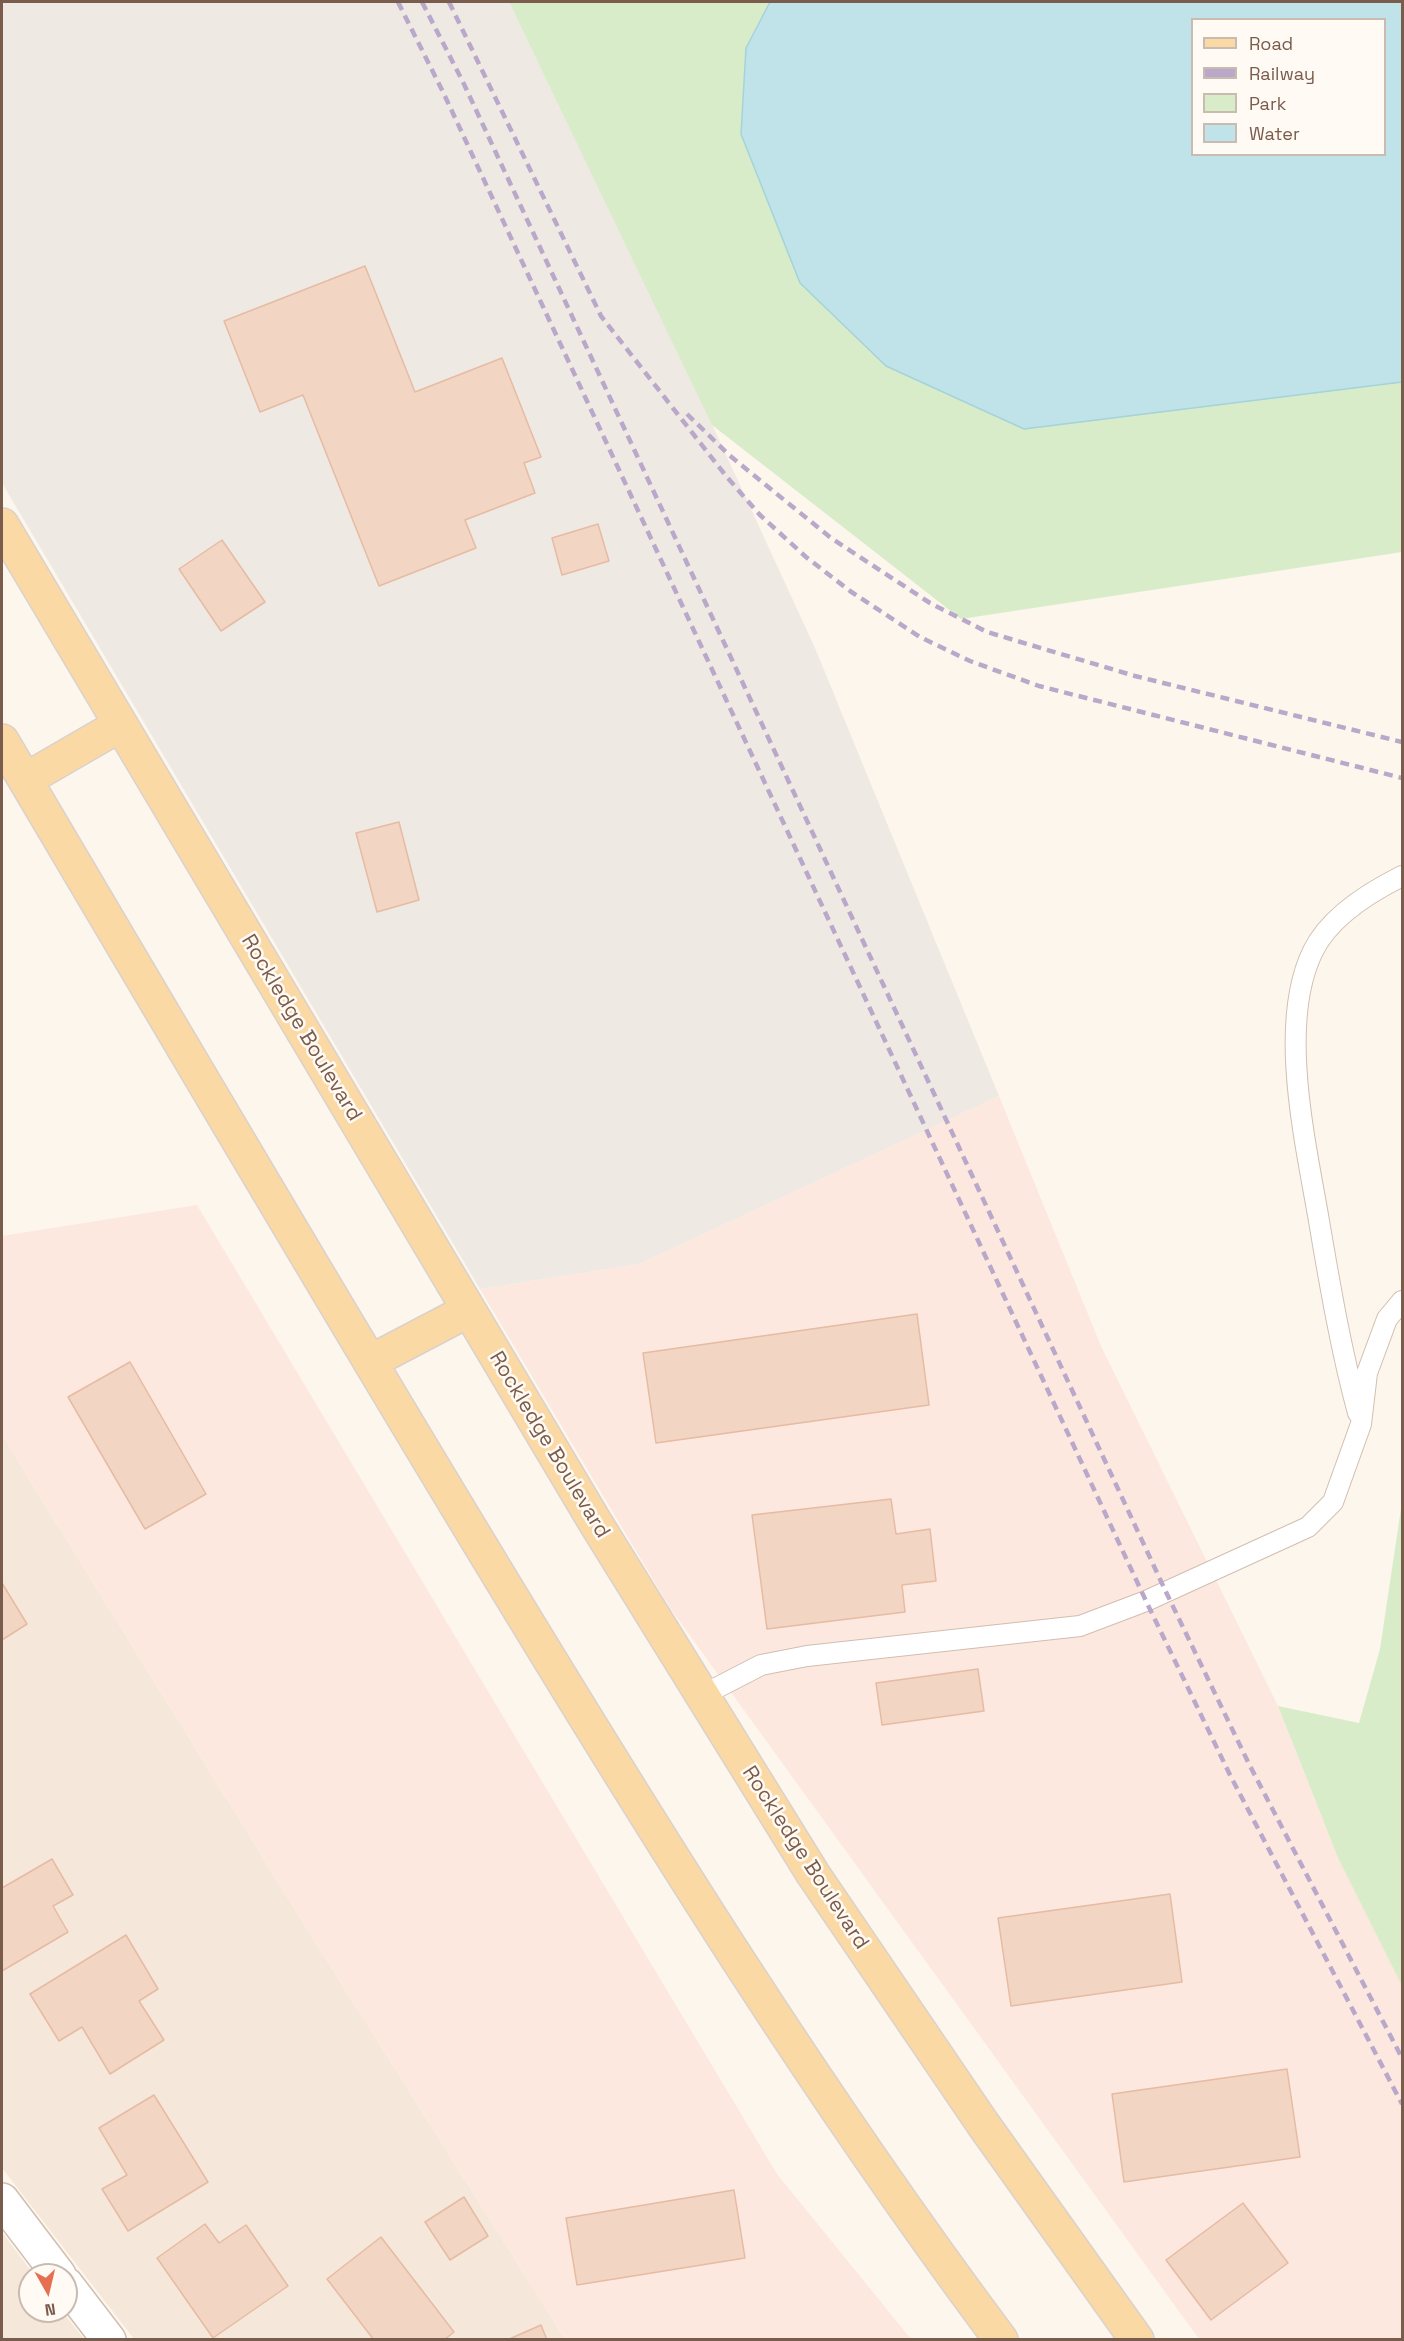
<!DOCTYPE html>
<style>
body{margin:0}
#map{position:relative;width:1404px;height:2341px;overflow:hidden;background:#fdf6ec;font-family:"Space Grotesk",sans-serif}
canvas{display:block}
.frame{position:absolute;inset:0;border:3px solid #7a5c4d;pointer-events:none}
.legend{position:absolute;left:1191px;top:18px;width:195px;height:138px;box-sizing:border-box;background:#fffaf3;border:2px solid #cabbb1;margin:0;padding:8px 10px;list-style:none;font-size:18px;color:#7a5c4d}
.legend li{display:flex;align-items:center;gap:12px;height:30px}
.legend b{width:30px;border:2px solid #cabbb1}
.north{position:absolute;left:18px;top:2263px;width:60px;height:60px;box-sizing:border-box;background:#fffaf3;border:2px solid #cabbb1;border-radius:50%;rotate:172deg;font-size:16px;font-weight:700;line-height:24px;text-align:center;color:#7a5c4d}
.north::after{content:'';display:block;margin:auto;width:21px;height:27px;background:#e76f51;clip-path:polygon(50% 0,100% 100%,50% 72%,0 100%)}
</style>
<div id="map">
<canvas width="1404" height="2341"></canvas>
<div class="frame"></div>
<ul class="legend">
<li><b style="height:8px;background:#fbd9a5"></b>Road</li>
<li><b style="height:8px;background:#b9a8c9"></b>Railway</li>
<li><b style="height:16px;background:#d8ecc9"></b>Park</li>
<li><b style="height:16px;background:#bfe3e8"></b>Water</li>
</ul>
<div class="north">N</div>
</div>
<script>
const context = document.querySelector('canvas').getContext('2d');
context.lineJoin = 'round';
function fill(path, color) {
  context.fillStyle = color;
  context.fill(path, 'evenodd');
}
function trace(path, color, width, dash) {
  context.strokeStyle = color;
  context.lineWidth = width;
  context.lineCap = dash ? 'butt' : 'round';
  context.setLineDash(dash || []);
  context.stroke(path);
}
function label(font, color, halo, rows, align = 'center') {
  context.font = font + ' "Space Grotesk",sans-serif';
  context.lineWidth = 5;
  context.setLineDash([]);
  context.textBaseline = 'middle';
  context.strokeStyle = halo;
  context.fillStyle = color;
  for (const [text, x, y, turn = 0] of rows) {
    context.save();
    context.translate(x, y);
    context.rotate((+turn || 0) * Math.PI / 180);
    context.textAlign = isNaN(turn) ? turn : align;
    if (halo) context.strokeText(text, 0, 0);
    context.fillText(text, 0, 0);
    context.restore();
  }
}
fill(new Path2D(`
 M2 1435 302 1921 565 2339H134L2 2168Z
 M2 2232 34 2275H30V2311H62L84 2339H2Z`), '#f5e8da');
fill(new Path2D(`
 M999 1096 1101 1346 1278 1706 1338 1858 1402 1986V2339H1199L670 1608 480 1289 639 1264Z
 M197 1205 777 2174 911 2339H565L302 1921 2 1435V1236Z`), '#fde8e0');
fill(new Path2D(`
 M2 2H509L686 368 815 648 999 1096 639 1264 480 1289 2 483Z`), '#efe9e4');
fill(new Path2D(`
 M509 2H770L746 48 1024 429 1402 382V552L961 619 712 425Z
 M1402 1502V1986L1338 1858 1278 1706 1359 1723 1380 1649Z`), '#d8ecc9');
const water = new Path2D(`
 M770 2H1402V382L1024 429 886 366 800 283 741 134 746 48ZM1192 20H1384V154H1192Z`);
fill(water, '#bfe3e8');
trace(water, '#a5d3da', 1.5);
const building = new Path2D(`
 M365 266 415 392 502 358 541 457 524 463 535 493 465 520 476 548 379 586 303 395 260 412 224 321Z
 M598 524 609 561 562 575 552 538Z
 M222 540 265 602 221 631 179 569Z
 M399 822 419 900 377 912 356 833Z
 M917 1314 929 1405 656 1443 643 1353Z
 M130 1362 206 1494 145 1529 68 1397Z
 M891 1499 896 1534 930 1529 936 1581 902 1585 905 1612 767 1629 752 1515Z
 M2 1583 27 1624 2 1640Z
 M978 1669 984 1711 882 1725 876 1683Z
 M52 1859 73 1895 53 1906 68 1932 2 1971V1888Z
 M1170 1894 1182 1982 1011 2006 998 1918Z
 M126 1935 158 1989 139 2001 164 2040 110 2074 82 2027 59 2041 30 1994Z
 M1287 2069 1300 2157 1124 2182 1112 2094Z
 M154 2095 208 2182 128 2231 102 2189 127 2175 99 2128Z
 M734 2190 745 2258 577 2285 566 2218Z
 M464 2197 488 2236 450 2260 425 2222Z
 M1243 2203 1288 2263 1211 2320 1166 2260Z
 M205 2224 219 2243 246 2225 288 2286 213 2338 157 2258Z
 M381 2237 454 2332 444 2340H374L327 2279Z
 M541 2325 547 2340H507Z`);
fill(building, '#f3d5c3');
trace(building, '#e6bba3', 1.5);
const lane = new Path2D(`
 M1358 1413C1341 1350 1330 1286 1319 1221 1306 1144 1277 1024 1313 951 1330 916 1370 892 1402 876
 M701 1696 761 1665 807 1656 1080 1626 1146 1601 1308 1527 1333 1502 1361 1424 1367 1373 1387 1319 1402 1301`);
const street = new Path2D(`
 M2 2200 59 2275
 M66 2284 109 2340`);
const primary = new Path2D(`
 M2 525 595 1522 813 1874 983 2124 1137 2340
 M2 741C166 1018 329 1296 496 1571 655 1833 817 2094 1001 2340
 M25 780 120 725
 M370 1362 469 1310`);
trace(lane, '#d1beb0', 22);
trace(street, '#d1beb0', 36);
trace(primary, '#dad1cd', 36);
trace(lane, '#fff', 20);
trace(street, '#fff', 33);
trace(primary, '#fbd9a5', 33);
trace(new Path2D(`
 M398 2 443 92 1146 1601 1230 1775 1402 2104
 M422 2 463 82 1166 1592 1249 1764 1402 2058
 M449 2 601 316 726 476 760 515 806 557 850 591 920 637 970 661 1039 686 1402 778
 M687 414 729 455 831 538 930 603 987 632 1135 676 1402 742`), '#b9a8c9', 4.5, [9, 6]);
label('21px', '#7a5c4d', '#fffaf3', [
 ["Rockledge Boulevard",301,1028,59],
 ["Rockledge Boulevard",549,1445,59],
 ["Rockledge Boulevard",805,1858,57]
]);
</script>
